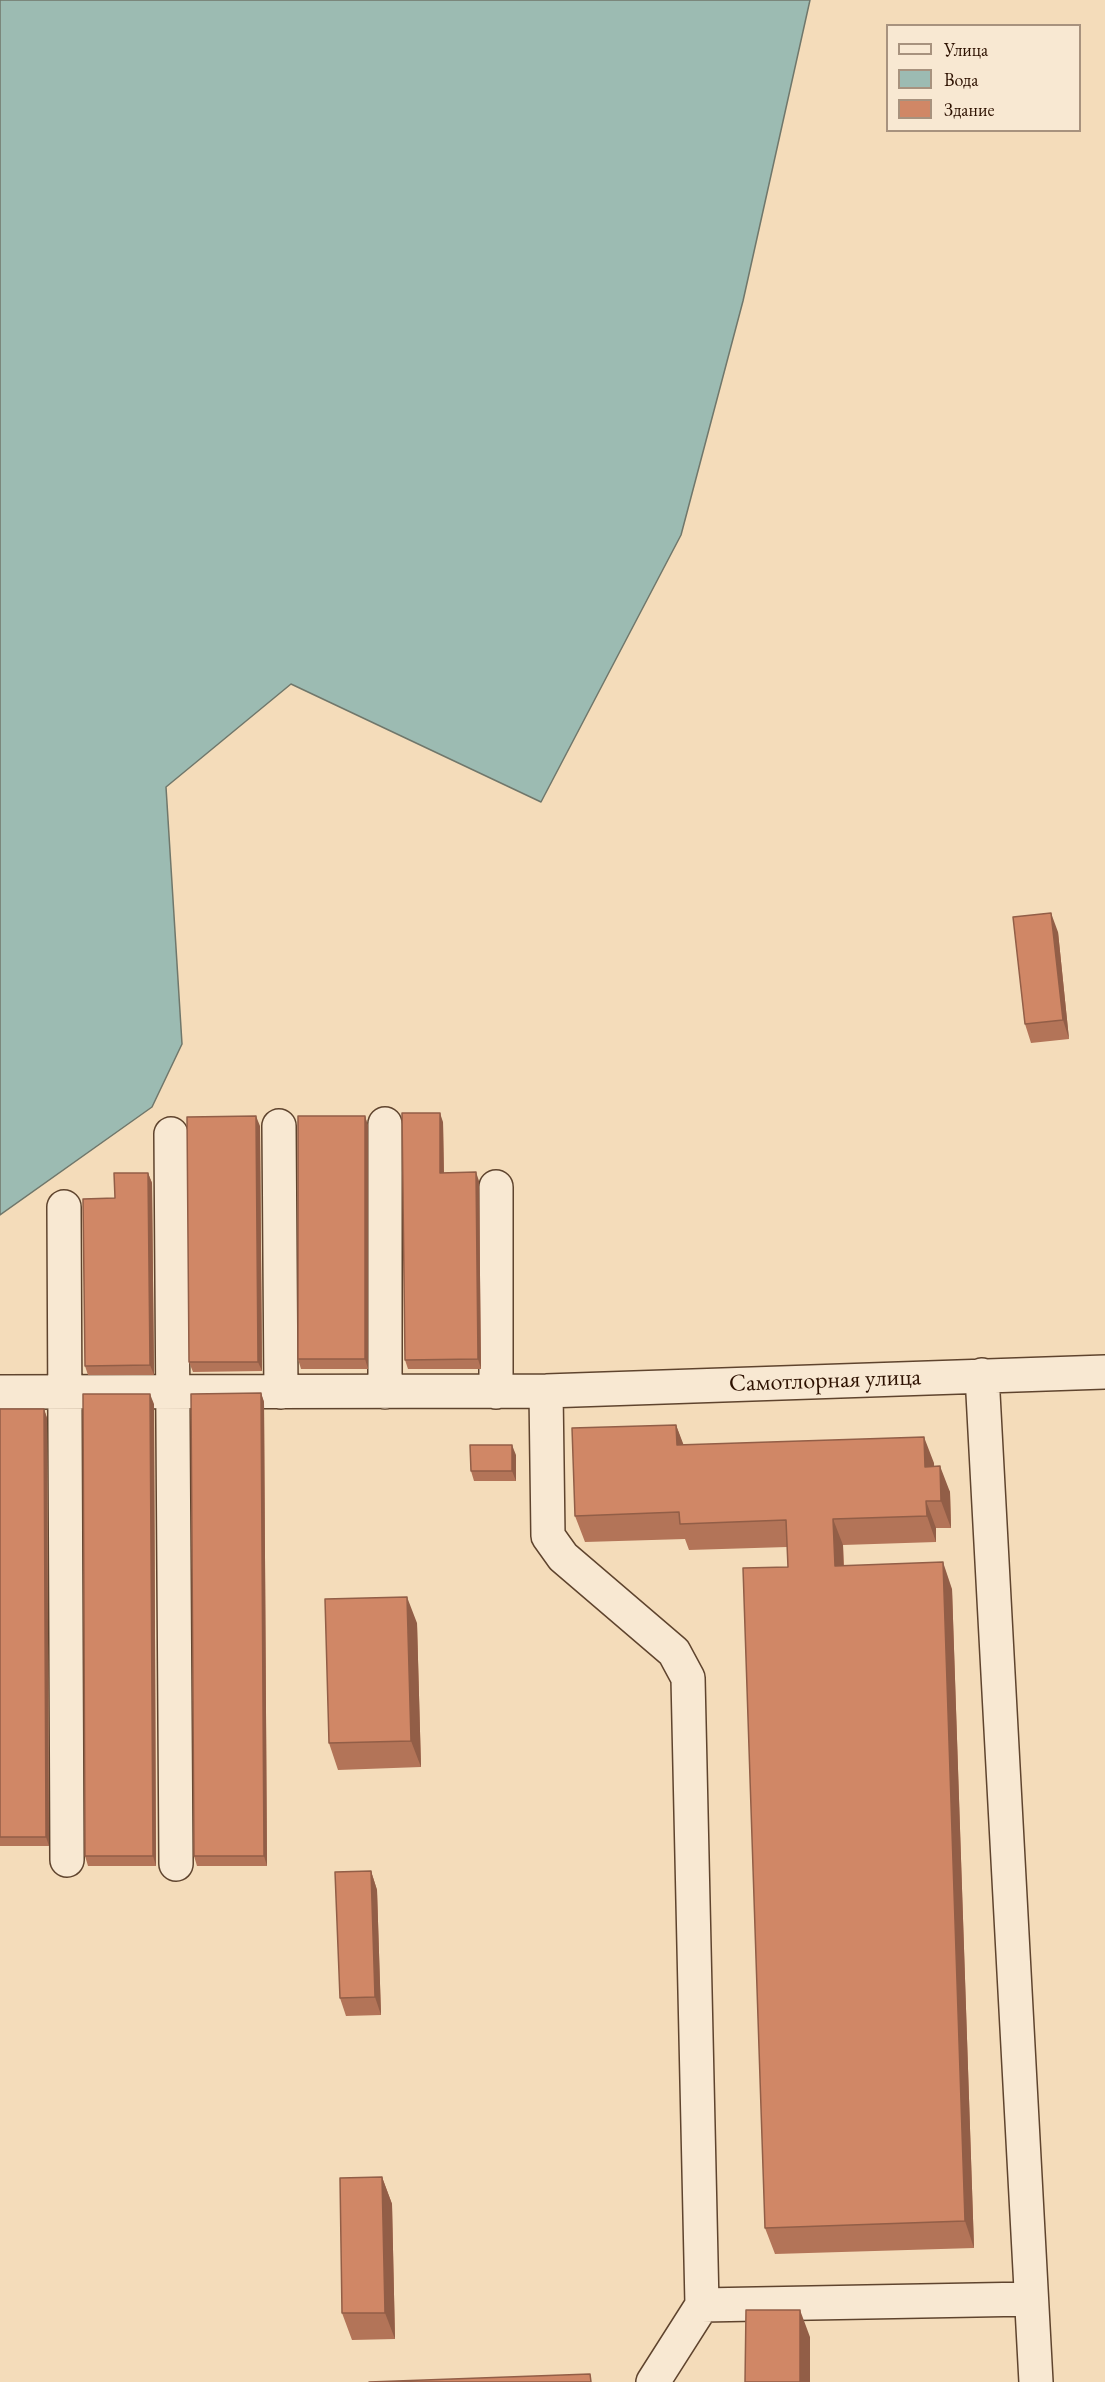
<!DOCTYPE html>
<meta charset="utf-8">
<style>
body{margin:0}
#map{position:relative;width:1105px;height:2382px;overflow:hidden;background:#f4dcba;font-family:"EB Garamond",serif}
canvas{display:block}
.legend{position:absolute;left:886px;top:24px;width:195px;height:108px;box-sizing:border-box;background:#f8e8d2;border:2px solid #a7927e;margin:0;padding:8px 10px;list-style:none;font-size:18px;color:#2d1100}
.legend li{display:flex;align-items:center;gap:12px;height:30px}
.legend b{width:30px;border:2px solid #a7927e}
</style>
<div id="map">
<canvas width="1105" height="2382"></canvas>
<ul class="legend">
<li><b style="height:8px;background:#f8e8d2"></b>Улица</li>
<li><b style="height:16px;background:#9cbbb2"></b>Вода</li>
<li><b style="height:16px;background:#d08766"></b>Здание</li>
</ul>
</div>
<script>
const context = document.querySelector('canvas').getContext('2d');
context.lineJoin = 'round';
function fill(path, color) {
  context.fillStyle = color;
  context.fill(path, 'evenodd');
}
function trace(path, color, width, dash) {
  context.strokeStyle = color;
  context.lineWidth = width;
  context.lineCap = dash ? 'butt' : 'round';
  context.setLineDash(dash || []);
  context.stroke(path);
}
function label(font, color, halo, rows, align = 'center') {
  context.font = font + ' "EB Garamond",serif';
  context.lineWidth = 4.5;
  context.setLineDash([]);
  context.textBaseline = 'middle';
  context.strokeStyle = halo;
  context.fillStyle = color;
  for (const [text, x, y, turn = 0] of rows) {
    context.save();
    context.translate(x, y);
    context.rotate((+turn || 0) * Math.PI / 180);
    context.textAlign = isNaN(turn) ? turn : align;
    if (halo) context.strokeText(text, 0, 0);
    context.fillText(text, 0, 0);
    context.restore();
  }
}
const water = new Path2D(`
 M0 0H810L743 301 681 535 541 802 291 684 166 787 182 1044 152 1107 0 1215Z`);
fill(water, '#9cbbb2');
trace(water, '#70776b', 1.5);
const minor = new Path2D(`
 M385 1124V1392
 M279 1126 281 1392
 M171 1134 176 1864
 M496 1187V1392
 M64 1207 67 1860
 M982 1375 1036 2382
 M546 1391 548 1536 563 1557 674 1652 688 1678 702 2305 653 2382
 M0 1392 546 1391 1105 1372
 M702 2305 1031 2299`);
trace(minor, '#5f442e', 36);
trace(minor, '#f8e8d2', 33);
fill(new Path2D(`
 M1058 932 1069 1039 1031 1043 1025 1024Z
 M365 1116 368 1126V1369H301L298 1359Z
 M443 1122 444 1173 479 1181 481 1369H408L405 1360Z
 M260 1126 262 1371 193 1372 189 1362Z
 M148 1173 152 1183 154 1375H88L85 1366 115 1198Z
 M261 1393 264 1402 267 1866H197L194 1856Z
 M154 1404 156 1866H88L85 1856Z
 M0 1409H44L47 1418 49 1846H0Z
 M676 1425 683 1445 934 1463V1466L950 1492 951 1528H936V1542L843 1545 844 1565 952 1589 974 2248 775 2254 765 2228 788 1567 787 1547 689 1550 685 1539 585 1542 575 1516Z
 M516 1455V1481H474L471 1471Z
 M417 1623 421 1767 338 1770 329 1743Z
 M371 1871 377 1890 381 2015 346 2016 340 1998Z
 M382 2177 392 2204 395 2339 352 2340 342 2313Z`), '#b37458');
fill(new Path2D(`
 M1051 913 1058 932 1069 1039 1063 1020Z
 M440 1113 443 1122 444 1182 440 1173Z
 M256 1116 260 1126 262 1371 258 1362Z
 M365 1116 368 1126V1369L365 1359Z
 M476 1172 479 1181 481 1369 478 1359Z
 M148 1173 152 1183 154 1375 150 1365Z
 M261 1393 264 1402 267 1866 264 1856Z
 M150 1394 154 1404 156 1866 153 1856Z
 M44 1409 47 1418 49 1846 46 1837Z
 M676 1425 686 1451 677 1445Z
 M924 1437 934 1463 935 1493 925 1467Z
 M512 1445 516 1455V1481L512 1471Z
 M940 1466 950 1492 951 1528 941 1501Z
 M926 1501 936 1528V1542L927 1516Z
 M833 1519 843 1545 844 1592 835 1566Z
 M943 1562 952 1589 974 2248 965 2221Z
 M407 1597 417 1623 421 1767 411 1741Z
 M371 1871 377 1890 381 2015 375 1997Z
 M382 2177 392 2204 395 2339 385 2313Z
 M800 2310 810 2337V2382H800Z`), '#925e47');
const building = new Path2D(`
 M1051 913 1063 1020 1025 1024 1013 917Z
 M402 1113H440V1173L476 1172 478 1359 405 1360Z
 M256 1116 258 1362H189L187 1117Z
 M298 1116H365V1359H298Z
 M114 1173H148L150 1365 85 1366 83 1199 115 1198Z
 M261 1393 264 1856H194L191 1394Z
 M83 1394H150L153 1856H85Z
 M0 1409H44L46 1837H0Z
 M676 1425 677 1445 924 1437 925 1467 940 1466 941 1501H926L927 1516 833 1519 835 1566 943 1562 965 2221 765 2228 743 1568 788 1567 786 1520 680 1524 679 1512 575 1516 572 1428Z
 M470 1445H512V1471H471Z
 M407 1597 411 1741 329 1743 325 1599Z
 M371 1871 375 1997 340 1998 335 1872Z
 M382 2177 385 2313H342L340 2178Z
 M746 2310H800V2382H745Z
 M590 2374 591 2382H369Z`);
fill(building, '#d08766');
trace(building, '#925e47', 1.5);
label('24px', '#2d1100', '#f8e8d2', [
 ["Самотлорная улица",825,1381,-2]
]);
</script>
